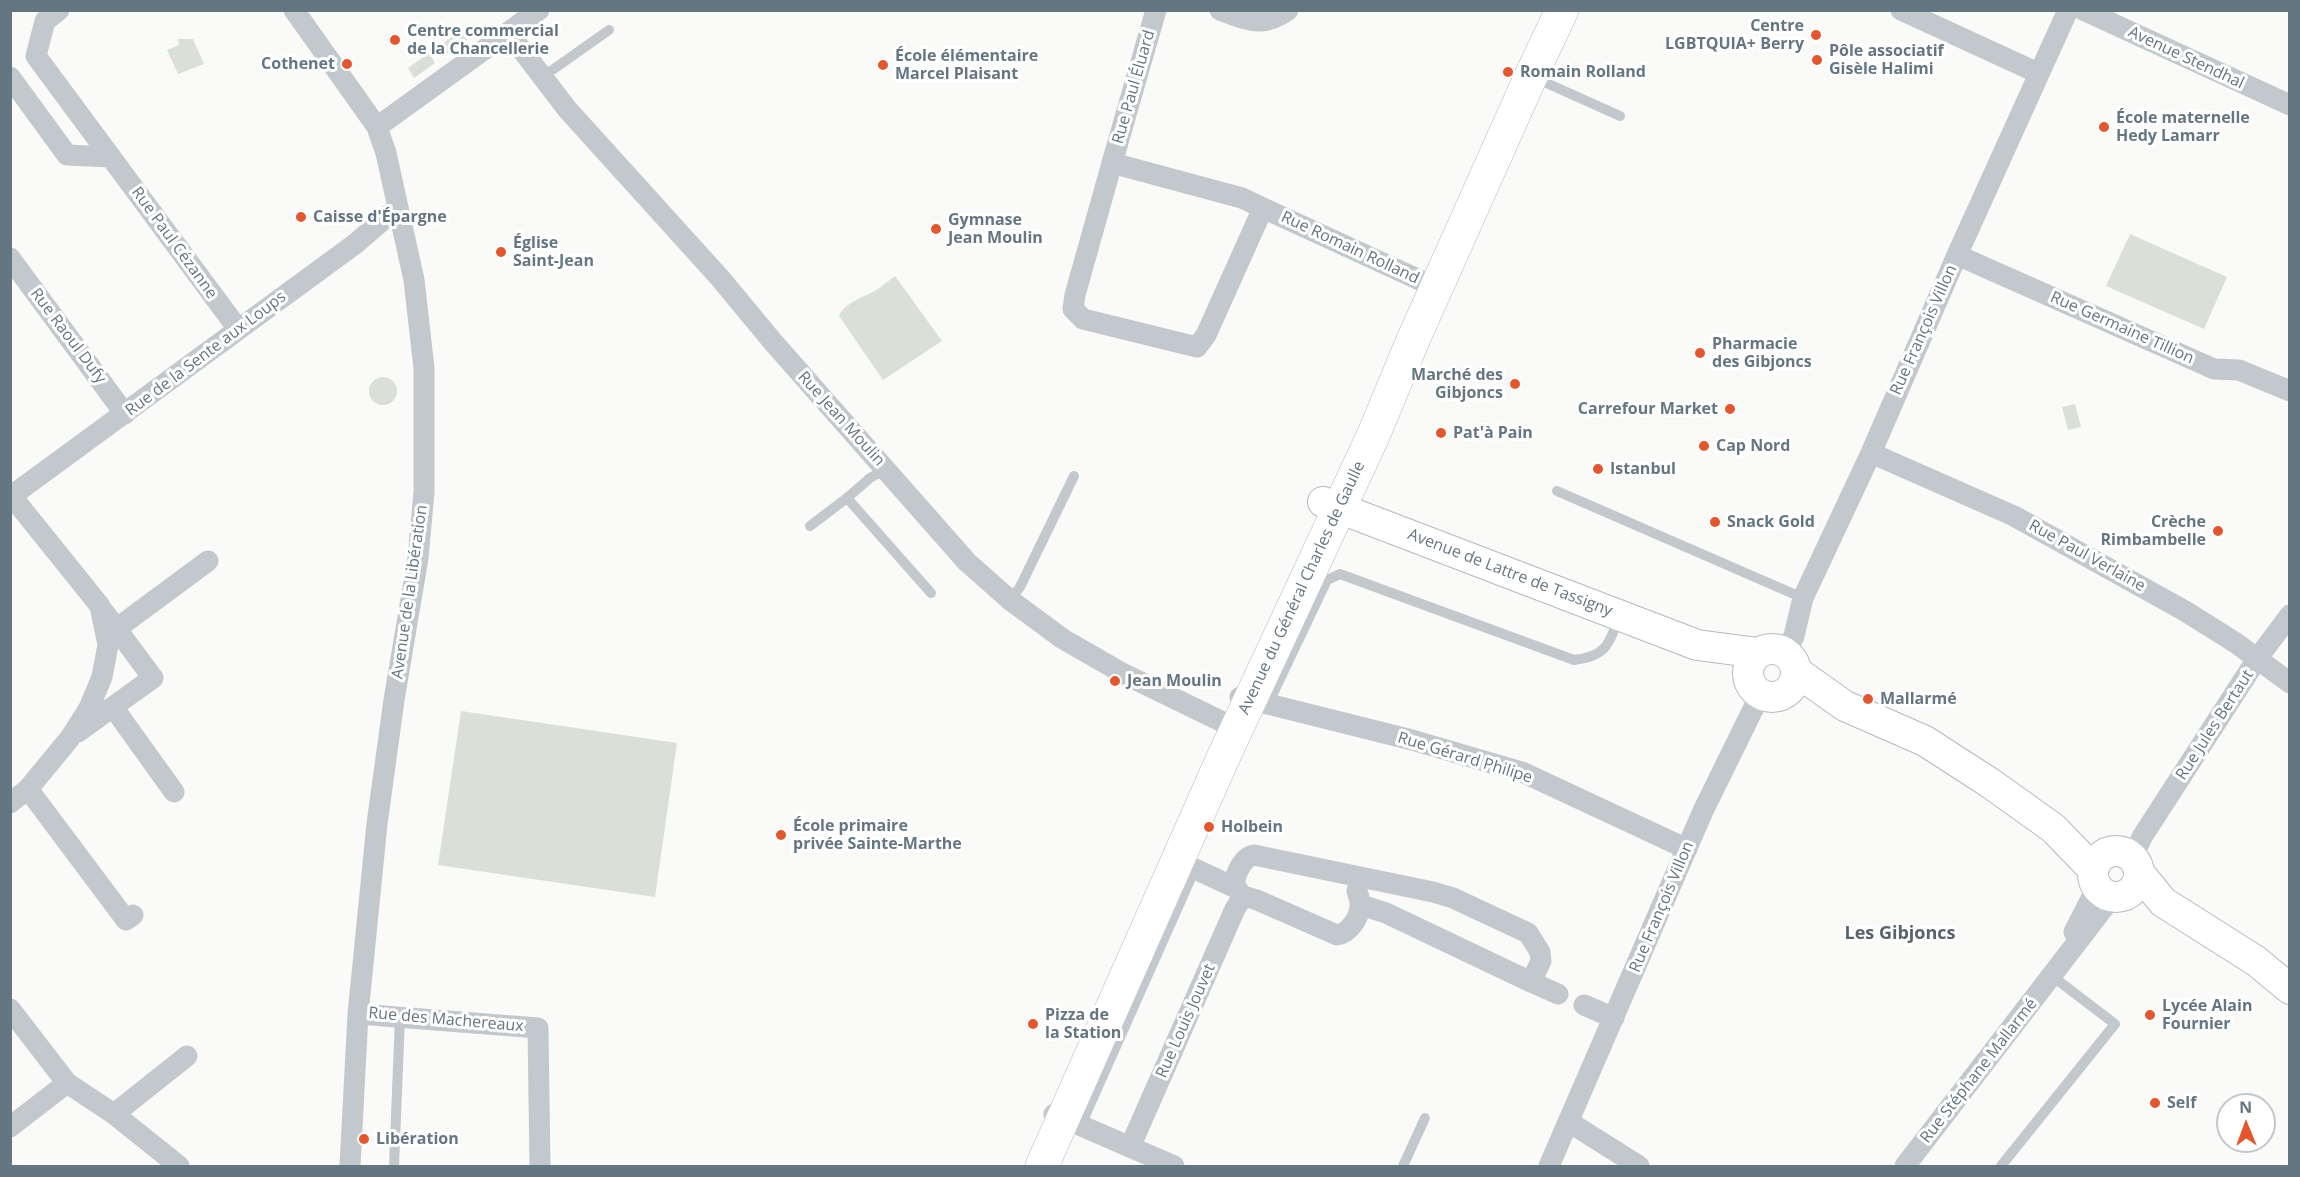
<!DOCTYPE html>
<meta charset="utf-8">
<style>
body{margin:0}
#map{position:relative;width:2300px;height:1177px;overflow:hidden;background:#fafaf8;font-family:"Open Sans",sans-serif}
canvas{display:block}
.frame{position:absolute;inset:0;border:12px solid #657683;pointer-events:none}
.north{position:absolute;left:2216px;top:1093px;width:60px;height:60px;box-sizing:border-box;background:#fff;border:2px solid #c1c8cd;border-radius:50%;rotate:359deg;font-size:16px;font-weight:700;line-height:24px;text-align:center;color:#657683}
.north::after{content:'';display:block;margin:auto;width:21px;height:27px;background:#e4572e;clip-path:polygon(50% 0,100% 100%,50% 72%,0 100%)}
</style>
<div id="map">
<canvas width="2300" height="1177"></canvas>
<div class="frame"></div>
<div class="north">N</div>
</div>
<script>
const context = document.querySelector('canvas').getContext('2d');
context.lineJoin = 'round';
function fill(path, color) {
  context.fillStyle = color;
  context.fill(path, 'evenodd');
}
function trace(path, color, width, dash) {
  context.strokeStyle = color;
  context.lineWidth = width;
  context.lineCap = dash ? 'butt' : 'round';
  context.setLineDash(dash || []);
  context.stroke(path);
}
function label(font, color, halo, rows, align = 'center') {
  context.font = font + ' "Open Sans",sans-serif';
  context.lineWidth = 6;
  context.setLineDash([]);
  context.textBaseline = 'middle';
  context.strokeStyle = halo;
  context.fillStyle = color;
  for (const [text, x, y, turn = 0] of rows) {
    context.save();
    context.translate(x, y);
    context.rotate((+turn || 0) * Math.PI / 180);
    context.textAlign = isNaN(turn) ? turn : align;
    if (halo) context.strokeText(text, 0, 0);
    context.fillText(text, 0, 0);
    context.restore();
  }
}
fill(new Path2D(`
 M466 27 472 36 446 55 440 45Z
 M178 39H193L204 64 178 74 167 50 179 45Z
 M429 53 435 63 414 78 408 68Z
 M2130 234 2227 277 2204 329 2106 286Z
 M895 276 942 341 883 380 839 316C844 304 862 297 873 292 878 290 889 280 895 276Z
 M369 391a14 14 0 1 1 28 0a14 14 0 1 1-28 0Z
 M2075 404 2081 427 2068 430 2062 407Z
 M461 711 677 743 655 897 438 865Z`), '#dadfd7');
const secondary = new Path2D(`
 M1323 502 1697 645 1758 653
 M1748 673a24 24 0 1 1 48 0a24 24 0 1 1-48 0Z
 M1797 672 1845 706 1925 741 1990 783 2053 828 2093 869
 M2093 874a23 23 0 1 1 46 0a23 23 0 1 1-46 0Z
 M2140 874 2163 902 2256 961 2290 989`);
const primary = new Path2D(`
 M1042 1166 1223 758 1373 436 1413 340 1531 76 1562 10`);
trace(secondary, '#b3babf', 32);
trace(primary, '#b5babe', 34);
trace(new Path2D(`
 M1533 77 1620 116
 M541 78 609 30
 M886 469 870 478 847 498 931 593
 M1557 491 1803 598
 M810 526 847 498
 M1010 600 1020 587 1074 476
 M1268 704 1327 580 1340 574 1574 660C1607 656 1609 644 1619 616
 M1081 1125 1195 869
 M394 1166 400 1017
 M1403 1166 1425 1118
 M2001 1166 2115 1024 2052 976`), '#c3c8cc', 10);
trace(new Path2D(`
 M59 10 45 21 36 56 238 329
 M294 10 377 127 386 153 414 280 424 368V492L418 558 394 700 377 824 358 1014 350 1166
 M1220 10C1248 20 1262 29 1288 10
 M1901 10 2038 73
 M2083 10 2290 105
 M509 33 567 109 720 278 773 342 967 562 1010 600 1063 639 1124 674 1237 729
 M10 77 67 155 111 157
 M377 127 539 10
 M1112 163 1156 10
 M1263 208 1206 335 1197 347 1083 319 1073 309 1075 295 1112 163 1242 198 1263 208 1437 288
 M1957 255 2214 369 2239 370 2290 391
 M10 258 125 414
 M1871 453 2014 516 2185 611 2236 643 2290 683
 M10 494 100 606 108 645 102 677 89 708 70 738 28 789 10 803
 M10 497 355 244 398 207
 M116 629 208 561
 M1785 652 1794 636 1803 598 1871 453 1957 255 2068 10
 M1240 697 1412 740 1522 772 1687 849
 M113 707 174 792
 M78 732 153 678 104 612
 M28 789 126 920 133 915
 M2133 857 2142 837 2257 659 2290 615
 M1195 869 1236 888
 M1243 896C1240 892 1235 889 1235 883 1235 873 1244 856 1254 855L1433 892 1453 898 1528 933 1540 952 1541 961 1531 982 1386 913 1361 905
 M2074 932 2097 887
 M1531 982 1558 994
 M1584 1005 1614 1018
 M10 1009 67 1083 114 1114 179 1166
 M358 1014 538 1028 540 1166
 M114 1114 187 1056
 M1054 1114 1174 1166
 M1569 1122 1639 1166
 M10 1127 67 1083
 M1130 1147 1235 909 1243 896 1257 900 1337 935C1349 933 1359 919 1360 906 1361 902 1358 895 1357 891
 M1549 1166 1703 811 1760 695
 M1905 1166 2112 897`), '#c3c8cc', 21);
trace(secondary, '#fff', 30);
trace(primary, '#fff', 33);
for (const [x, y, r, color] of [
 [1816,35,6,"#e4572e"],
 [395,40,6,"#e4572e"],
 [1817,60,6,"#e4572e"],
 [347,64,6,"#e4572e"],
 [883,65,6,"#e4572e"],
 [1508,72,6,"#e4572e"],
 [2104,127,6,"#e4572e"],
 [301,217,6,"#e4572e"],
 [936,229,6,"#e4572e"],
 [501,252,6,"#e4572e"],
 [1700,353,6,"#e4572e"],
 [1515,384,6,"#e4572e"],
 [1730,409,6,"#e4572e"],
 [1441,433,6,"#e4572e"],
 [1704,446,6,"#e4572e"],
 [1598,469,6,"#e4572e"],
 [1715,522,6,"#e4572e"],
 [2218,531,6,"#e4572e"],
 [1115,681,6,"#e4572e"],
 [1868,699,6,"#e4572e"],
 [1209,827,6,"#e4572e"],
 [781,835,6,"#e4572e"],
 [2150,1015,6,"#e4572e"],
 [1033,1024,6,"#e4572e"],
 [2155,1103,6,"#e4572e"],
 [364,1139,6,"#e4572e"]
]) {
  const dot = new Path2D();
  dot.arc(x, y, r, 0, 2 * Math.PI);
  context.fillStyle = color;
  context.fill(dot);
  trace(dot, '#fff', 2);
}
label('bold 16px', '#657683', '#fff', [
 ["Centre",1804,26,"right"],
 ["LGBTQUIA+ Berry",1804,44,"right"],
 ["Centre commercial",407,31],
 ["de la Chancellerie",407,49],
 ["Pôle associatif",1829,51],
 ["Gisèle Halimi",1829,69],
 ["École élémentaire",895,56],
 ["Marcel Plaisant",895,74],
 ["Cothenet",335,64,"right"],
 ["Romain Rolland",1520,72],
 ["École maternelle",2116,118],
 ["Hedy Lamarr",2116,136],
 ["Caisse d'Épargne",313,217],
 ["Gymnase",948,220],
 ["Jean Moulin",948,238],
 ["Église",513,243],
 ["Saint-Jean",513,261],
 ["Pharmacie",1712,344],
 ["des Gibjoncs",1712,362],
 ["Marché des",1503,375,"right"],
 ["Gibjoncs",1503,393,"right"],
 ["Carrefour Market",1718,409,"right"],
 ["Pat'à Pain",1453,433],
 ["Cap Nord",1716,446],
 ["Istanbul",1610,469],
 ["Snack Gold",1727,522],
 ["Crèche",2206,522,"right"],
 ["Rimbambelle",2206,540,"right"],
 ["Jean Moulin",1127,681],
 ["Mallarmé",1880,699],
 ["École primaire",793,826],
 ["privée Sainte-Marthe",793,844],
 ["Holbein",1221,827],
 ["Lycée Alain",2162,1006],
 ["Fournier",2162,1024],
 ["Pizza de",1045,1015],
 ["la Station",1045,1033],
 ["Self",2167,1103],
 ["Libération",376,1139]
], 'left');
label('16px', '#657683', '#fff', [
 ["Avenue Stendhal",2186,58,25],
 ["Rue Paul Éluard",1134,87,-74],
 ["Rue Paul Cézanne",174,243,54],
 ["Rue Romain Rolland",1350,248,25],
 ["Rue Germaine Tillion",2122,328,24],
 ["Rue François Villon",1924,330,-66],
 ["Rue Raoul Dufy",68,336,53],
 ["Rue de la Sente aux Loups",206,354,-37],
 ["Rue Jean Moulin",841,419,48],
 ["Rue Paul Verlaine",2087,556,29],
 ["Avenue de Lattre de Tassigny",1510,573,21],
 ["Avenue du Général Charles de Gaulle",1302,588,-65],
 ["Avenue de la Libération",410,592,-82],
 ["Rue Jules Bertaut",2215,725,-57],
 ["Rue Gérard Philipe",1465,758,17],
 ["Rue François Villon",1662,907,-67],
 ["Rue des Machereaux",446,1020,5],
 ["Rue Louis Jouvet",1186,1021,-66],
 ["Rue Stéphane Mallarmé",1979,1071,-52]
]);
label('bold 18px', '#57646e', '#fff', [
 ["Les Gibjoncs",1900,934]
]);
</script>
